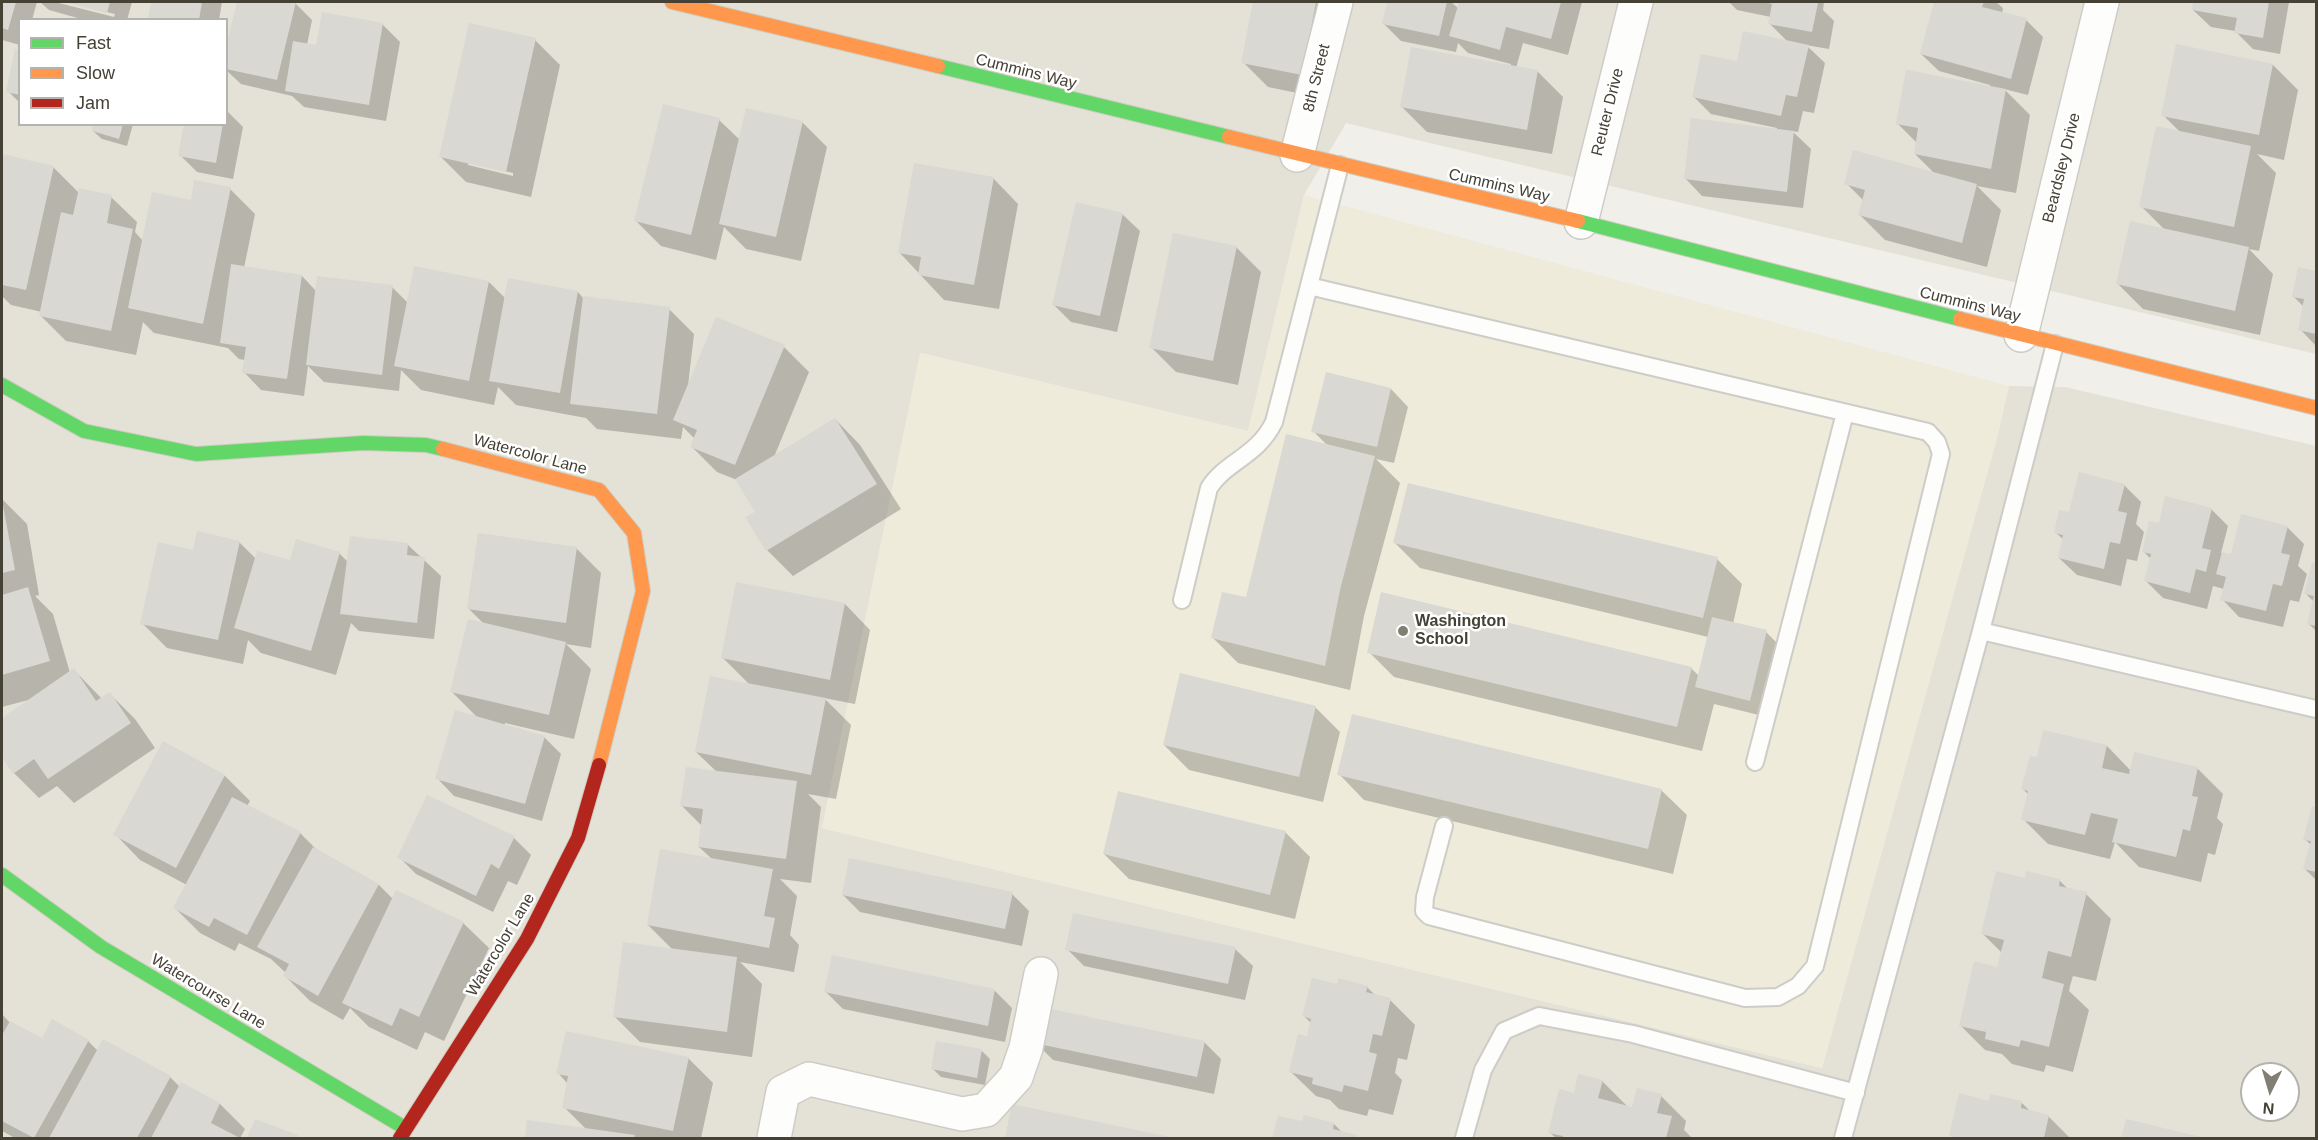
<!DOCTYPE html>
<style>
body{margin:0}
#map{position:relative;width:2318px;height:1140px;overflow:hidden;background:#f0efe9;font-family:Helvetica,sans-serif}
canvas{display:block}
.frame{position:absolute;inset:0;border:3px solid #454135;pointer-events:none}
.legend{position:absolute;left:18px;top:18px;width:210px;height:108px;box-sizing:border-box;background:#fff;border:2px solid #b5b3ae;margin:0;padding:8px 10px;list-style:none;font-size:18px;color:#454135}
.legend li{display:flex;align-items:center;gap:12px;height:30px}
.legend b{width:30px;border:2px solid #b5b3ae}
.north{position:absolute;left:2240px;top:1062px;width:60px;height:60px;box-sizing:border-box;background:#fff;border:2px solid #b5b3ae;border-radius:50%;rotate:185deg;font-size:16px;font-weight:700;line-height:24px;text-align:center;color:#454135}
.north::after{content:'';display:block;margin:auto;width:21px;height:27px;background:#817e74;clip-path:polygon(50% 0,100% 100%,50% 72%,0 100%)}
</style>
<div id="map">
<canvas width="2318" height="1140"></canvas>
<div class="frame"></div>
<ul class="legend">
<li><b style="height:8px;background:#63d668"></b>Fast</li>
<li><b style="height:8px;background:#ff974d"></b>Slow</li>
<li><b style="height:8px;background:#b3261e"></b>Jam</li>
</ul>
<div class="north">N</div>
</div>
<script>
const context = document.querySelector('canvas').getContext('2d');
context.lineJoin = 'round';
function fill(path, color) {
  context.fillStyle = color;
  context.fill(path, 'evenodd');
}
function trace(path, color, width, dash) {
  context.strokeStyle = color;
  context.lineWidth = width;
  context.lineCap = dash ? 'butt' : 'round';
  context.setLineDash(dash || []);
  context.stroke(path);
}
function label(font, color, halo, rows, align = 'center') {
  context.font = font + ' Helvetica,sans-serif';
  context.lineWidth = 5;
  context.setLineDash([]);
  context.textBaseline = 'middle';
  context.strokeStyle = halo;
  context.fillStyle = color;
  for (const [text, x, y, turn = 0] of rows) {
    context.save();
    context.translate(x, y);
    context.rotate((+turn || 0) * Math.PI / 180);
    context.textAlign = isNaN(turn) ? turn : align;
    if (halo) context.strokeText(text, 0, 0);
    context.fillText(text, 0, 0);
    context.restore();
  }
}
fill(new Path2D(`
 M2 2H2316V354L1346 123 1304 195 1248 431 921 353 822 828 1822 1068 2009 386 2065 387 2316 446V1138H2ZM20 20H226V124H20ZM2252 1074H2288V1110H2252Z`), '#e4e1d6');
fill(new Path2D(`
 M1304 195 2009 386 1998 435 1822 1068 822 828 920 353 1248 431Z`), '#eeebdb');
fill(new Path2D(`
 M2 2H37L32 20H20V45L2 40Z
 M40 2H55L114 17 115 14 67 2H132L127 20H85L49 10Z
 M152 2H222L219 20H149Z
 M239 2 295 3 312 20 307 45 317 47 382 24 400 42 386 121 304 107 292 96 241 84 226 70V54Z
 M1255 2H1345L1327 99 1268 87 1243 62Z
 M1389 2H1451L1459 9 1461 2H1582L1568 55 1523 43 1516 68 1538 72 1563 97 1552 154 1427 132 1402 107 1510 67 1511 64 1468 53 1458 43 1456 52 1401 41 1384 24Z
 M1729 2H1824L1823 10 1834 21 1829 49 1806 45 1825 63 1814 113 1803 111 1798 132 1792 131 1811 149 1803 208 1702 196 1685 178 1777 130V128L1711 114 1693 96 1738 63 1788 42 1769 23 1771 17 1737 10Z
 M1936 2H1996L2003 8 2002 13 2026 20 2043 37 2028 95 2004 89 2030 115 2016 193 1977 186 2001 210 1987 267 1885 240 1860 215 1864 201 1846 183 1935 174 1915 154 1917 143 1897 123 1990 87V85L1939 71 1921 54Z
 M2195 2H2289L2280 54 2253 49 2235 31 2211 27 2193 10Z
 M535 40 560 65 531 197 466 182 441 157ZM468 162 513 173V176L468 165Z
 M20 52V103L8 91Z
 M2273 65 2298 90 2284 160 2257 154 2276 173 2259 251 2249 249 2273 274 2260 335 2143 309 2118 284 2165 230 2141 206 2181 133 2163 115Z
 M226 110 243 127 233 179 197 172 180 155 186 124H226Z
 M719 120 740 140 802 122 827 147 801 261 746 249 724 227 716 260 661 246 636 221Z
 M95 124H133L127 146 102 139 93 131Z
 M2 155 53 167 79 193 111 197 137 222 135 232 143 241 192 202 230 189 255 214 244 268 302 276 316 291 392 287 408 303 489 282 506 299 578 292 583 298 669 309 694 334 688 386 784 347 809 372 774 457 835 419 860 445 901 509 793 576 768 551 747 518 758 512 737 480 717 472 692 447 695 439 683 427 681 439 597 429 586 418 516 405 498 387 494 405 421 390 401 370 399 391 324 382 308 366 304 396 261 390 244 372 245 360 239 359 228 348 154 333 143 322 136 355 66 341 41 316 42 312 11 305 2 296Z
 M993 178 1018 204 999 309 944 300 899 252Z
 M1122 214 1140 231 1117 332 1071 322 1054 305Z
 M1236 247 1261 272 1238 385 1176 372 1151 347Z
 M2299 269 2316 272V346L2300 329 2304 307 2293 296Z
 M1391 389 1408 407 1394 463 1376 459 1400 483 1364 616 1350 690 1238 663 1213 638 1247 599 1328 446 1313 431Z
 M2124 485 2141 502 2136 524 2144 532 2137 561 2127 559 2121 586 2077 575 2059 558 2064 540 2055 532 2070 514Z
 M2 499 27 524 39 595 35 596 53 614 70 673 74 670 102 699 110 694 135 719 155 748 74 803 57 786 39 798 14 773 2 755V720L32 699 2 707Z
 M2211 509 2228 526 2221 553 2233 556 2287 527 2304 544 2298 566 2307 574 2299 602 2290 600 2283 627 2239 617 2222 599 2224 589 2213 586 2207 609 2163 598 2146 581 2151 559 2144 552 2160 525Z
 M239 542 256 559 291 562 339 553 348 562 408 545 441 576 434 639 359 631 351 623 336 675 261 653 248 640 243 664 167 648 142 623 194 552Z
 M1395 543 1717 559 1742 584 1733 624 1766 632 1783 649 1767 717 1714 704 1702 751 1394 677 1369 652 1691 668 1699 676 1708 637 1420 568Z
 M576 548 601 573 591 648 566 644 591 669 574 739 505 723 504 726 544 737 561 754 542 821 454 796 437 778 479 719 452 692 485 625 469 609Z
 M2313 565 2316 566V631L2308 623 2314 602 2306 594Z
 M737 583 845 604 870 630 855 704 824 698 851 725 836 799 808 794 821 807 811 883 780 879 797 896 790 935 799 945 794 972 740 962 762 984 752 1057 640 1042 615 1017 673 950 648 925 713 860 699 847 702 826 682 806 717 772 696 752 750 685 722 657Z
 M1315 707 1340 732 1323 802 1189 770 1164 745Z
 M164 743 225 776 250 801 247 806 300 833 319 852 379 885 393 899 463 923 489 948 444 1041 425 1032 417 1050 369 1027 350 1008 343 1020 310 1001 285 976 286 973 271 959 239 943 235 951 200 933 175 908 187 885 140 860 115 834Z
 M2107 746 2131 771 2198 769 2223 794 2217 818 2223 824 2215 855 2208 853 2201 882 2139 867 2115 842 2110 859 2048 844 2023 819 2029 795 2023 789 2038 759Z
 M1339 774 1661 790 1687 815 1673 874 1364 800Z
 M2313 807 2316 809V880L2305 869 2311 845 2305 839Z
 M1285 832 1310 857 1295 919 1129 879 1104 854Z
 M514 838 531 855 517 885 508 881 493 912 416 874 399 857Z
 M2026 880H2059L2069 890 2086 894 2111 919 2096 981 2073 976 2070 986 2069 991 2089 1010 2073 1072 2046 1065 2044 1072 2012 1064 2002 1054 1985 1050 1960 1025 1998 968 2002 953 1983 934Z
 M1012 894 1029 911 1022 946 860 912 843 895Z
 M1067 949H1235L1253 966 1245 1000 1084 966Z
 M1338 986 1367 987 1376 996 1390 1000 1415 1025 1407 1060 1398 1058 1395 1073 1402 1080 1393 1115 1369 1109 1367 1116 1339 1109 1330 1100 1316 1096 1290 1071 1308 1038 1311 1023 1304 1016Z
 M995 991 1012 1008 1005 1042 843 1009 826 992Z
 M2 1014 11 1024 42 1040 88 1041 98 1051 170 1077 180 1087 182 1084 220 1104 245 1129 240 1138H15L2 1131Z
 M1204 1042 1221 1059 1214 1094 1053 1060 1036 1043Z
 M982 1051 990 1059 985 1085 941 1077 933 1069Z
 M688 1058 713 1083 701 1138H526L529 1122 586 1129 564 1107 568 1084 558 1073Z
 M1602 1081 1628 1107 1633 1109 1661 1096 1686 1121 1684 1130 1692 1138H1556L1550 1133 1575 1094Z
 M1990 1102H2021L2031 1112 2049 1117 2070 1138H1954L1951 1135Z
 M1013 1106 1168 1138H1007Z
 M1279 1118 1304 1123 1334 1124 1343 1133 1358 1138H1274Z
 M2127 1120 2202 1138H2123Z
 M256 1121 297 1137 299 1138H249Z`), '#0003');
fill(new Path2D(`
 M2 2H16L8 30 2 28Z
 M64 2H110L107 13Z
 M151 2H202L199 20H148Z
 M237 2H296L277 80 226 69V47Z
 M1253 2H1316L1302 75 1241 63Z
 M1387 2H1447L1439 36 1382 24Z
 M1459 2H1561L1551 39 1506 27 1500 50 1449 36Z
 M1765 2 1818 3 1812 32 1768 24 1772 4Z
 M1934 2H1984L1982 7 2027 18 2011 79 1920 54Z
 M2193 2H2269L2263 38 2234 33 2237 18 2192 10Z
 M322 12 383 23 369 105 285 91 293 41 316 45Z
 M469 23 536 38 506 172 439 157Z
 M1743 31 1809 45 1797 97 1786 95 1781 116 1692 97 1701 54 1737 61Z
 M2176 44 2273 64 2259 135 2161 116Z
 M1411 47 1538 70 1527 130 1400 107Z
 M15 49 20 50V95L6 92Z
 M1906 70 2006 89 1991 169 1914 154 1918 128 1896 124Z
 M663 104 720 118 691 235 634 221Z
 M746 108 803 121 776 237 719 224Z
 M1691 118 1794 131 1787 192 1684 179Z
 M93 124H123L119 139 92 131Z
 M184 124H223L216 163 178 156Z
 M2156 126 2251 146 2234 227 2139 207Z
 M1853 150 1977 184 1962 243 1858 215 1865 190 1844 184Z
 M2 154 54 166 26 290 2 285Z
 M914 163 994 177 974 285 918 275 921 257 898 253Z
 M194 180 231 187 203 324 128 308 152 192 191 200Z
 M79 188 112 195 107 223 133 229 111 331 39 316 61 212 73 215Z
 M1076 202 1123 213 1100 316 1052 305Z
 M2130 221 2249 247 2235 311 2116 284Z
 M1173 233 1237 246 1213 361 1149 348Z
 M231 264 302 275 287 379 242 373 246 347 220 343Z
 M414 266 489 281 469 381 394 366Z
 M2298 267 2316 271V334L2298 330 2304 299 2292 297Z
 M317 276 393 285 382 375 306 365Z
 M508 278 578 291 560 393 489 381Z
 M583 296 670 307 657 414 570 404Z
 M716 317 785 345 735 465 690 447 697 430 673 420Z
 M1326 372 1391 388 1377 447 1311 432Z
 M835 418 877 484 766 551 745 517 755 512 735 479Z
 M1286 434 1375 456 1340 590 1325 666 1211 638 1222 592 1246 597Z
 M2079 472 2125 484 2118 511 2127 513 2120 544 2110 542 2104 569 2058 558 2063 535 2054 533 2059 510 2069 512Z
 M1408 483 1718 557 1703 618 1393 543Z
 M2165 496 2212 508 2202 548 2211 550 2206 572 2196 569 2190 593 2144 581 2151 554 2142 552 2149 521 2159 523Z
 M2 500 15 570 2 573Z
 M2241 514 2288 526 2281 553 2290 555 2282 586 2273 584 2266 611 2220 600 2226 577 2216 574 2222 552 2231 554Z
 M197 531 240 541 218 640 140 624 158 542 193 550Z
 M478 533 577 547 566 623 467 609Z
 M350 536 408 543 407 555 425 557 417 623 340 614Z
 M296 539 340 552 311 651 234 628 257 551 290 560Z
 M2312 563 2316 564V626L2307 624 2314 596 2304 594Z
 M736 582 845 603 830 680 721 658Z
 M28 587 50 661 2 675V595Z
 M1381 592 1692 667 1677 727 1367 653Z
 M1712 617 1767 630 1750 701 1695 687Z
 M468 619 566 642 549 715 450 692Z
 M74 668 96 701 110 692 131 723 48 779 34 759 13 774 2 757V718Z
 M1180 673 1316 706 1299 777 1163 745Z
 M710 676 826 698 811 775 695 752Z
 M455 710 545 736 525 804 435 779Z
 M1352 714 1662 789 1648 849 1337 775Z
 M2043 730 2107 745 2102 768 2129 774 2134 752 2198 767 2192 796 2198 797 2190 831 2183 829 2176 857 2112 842 2118 819 2091 813 2085 835 2021 820 2028 791 2021 789 2030 756 2037 757Z
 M163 741 225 775 176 868 113 835Z
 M686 767 797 781 786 859 698 847 703 809 680 806Z
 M1118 791 1286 831 1270 895 1103 854Z
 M427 795 515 836 499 869 491 864 476 896 397 858Z
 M232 797 301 832 247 935 214 918 209 927 173 908Z
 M2312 806 2316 807V872L2303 869 2311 841 2303 840Z
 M313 847 379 884 318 996 283 976 289 964 257 947Z
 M660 849 773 869 764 916 775 918 769 948 647 925Z
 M849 858 1013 892 1005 929 842 895Z
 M1996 871 2025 878 2026 871 2060 879 2059 886 2087 892 2071 957 2048 951 2042 978 2064 984 2049 1047 2021 1040 2019 1047 1985 1039 1986 1032 1959 1026 1974 961 1997 967 2004 940 1981 934Z
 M396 890 464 922 419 1017 400 1008 392 1026 342 1003Z
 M1073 913 1236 947 1228 984 1065 950Z
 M623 942 737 957 727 1032 613 1017Z
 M832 955 995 989 988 1026 824 992Z
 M1312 978 1337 984 1338 978 1368 986 1366 992 1391 998 1382 1036 1373 1034 1369 1052 1377 1054 1368 1091 1344 1085 1342 1092 1312 1084 1313 1078 1289 1072 1298 1034 1307 1036 1311 1019 1302 1016Z
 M1041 1007 1205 1041 1197 1077 1034 1043Z
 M52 1019 89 1040 34 1138 2 1121V1035L10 1021 42 1038Z
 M566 1031 689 1057 673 1131 562 1108 568 1076 556 1074Z
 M103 1039 171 1076 137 1138H49Z
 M936 1041 982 1049 977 1078 931 1069Z
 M1578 1074 1603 1080 1598 1098 1632 1107 1637 1088 1662 1094 1657 1113 1672 1116 1666 1138H1563V1136L1548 1133 1559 1089 1574 1093Z
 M181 1082 220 1103 211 1123 240 1138H151Z
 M1959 1093 1989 1101 1990 1094 2022 1101 2021 1108 2049 1115 2044 1138H1958L1949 1136Z
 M1012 1104 1170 1137V1138H1005Z
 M1304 1115 1334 1123 1333 1129 1357 1135V1138H1272L1278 1116 1302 1121Z
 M255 1119 298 1135 297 1138H247Z
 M2126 1119 2205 1138H2121Z
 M527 1120 635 1135 634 1138H525Z`), '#d9d8d2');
const lane = new Path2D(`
 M1309 286 1928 432 1937 442 1941 454 1815 966 1798 986 1778 997 1745 998 1429 916 1424 911 1425 897 1444 826
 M1182 600 1209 488C1226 461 1257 457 1274 422L1340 165
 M1981 631 2316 709
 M1755 762 1845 413
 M1464 1138 1483 1070 1504 1031 1539 1016 1633 1034 1856 1093
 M1843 1138 1981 631 2055 344`);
const street = new Path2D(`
 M1297 155 1336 2
 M1581 222 1636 2
 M2021 335 2102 2
 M774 1138 783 1092 809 1079 962 1114 986 1110 1016 1077 1026 1048 1041 974`);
const fast = new Path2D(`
 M938 66 1229 137
 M1578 221 1960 319
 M2 385 84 431 196 454 363 443 426 445 443 449
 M2 875 101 947 405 1128`);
const slow = new Path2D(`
 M672 2 938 66
 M1229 137 1578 221
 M1960 319 2316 408
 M443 449 599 490 634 533 643 591 599 765`);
const jam = new Path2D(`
 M400 1138 527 939 578 838 599 765`);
trace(lane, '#ceccc7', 20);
trace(street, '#ceccc7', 36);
trace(fast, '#ceccc0', 16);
trace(slow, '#ceccc0', 16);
trace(jam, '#ceccc0', 16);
trace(lane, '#fdfdfc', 16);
trace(street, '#fdfdfc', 33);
trace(fast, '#63d668', 14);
trace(slow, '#ff974d', 14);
trace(jam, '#b3261e', 14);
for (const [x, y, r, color] of [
 [1403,631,6,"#817e74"]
]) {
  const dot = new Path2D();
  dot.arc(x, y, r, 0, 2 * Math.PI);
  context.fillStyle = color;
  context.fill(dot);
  trace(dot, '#fff', 2);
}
label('16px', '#454135', '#fff', [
 ["Cummins Way",1026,72,14],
 ["8th Street",1317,78,-76],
 ["Reuter Drive",1608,112,-76],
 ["Beardsley Drive",2062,168,-76],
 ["Cummins Way",1499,186,13],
 ["Cummins Way",1970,305,14],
 ["Watercolor Lane",530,455,15],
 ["Watercolor Lane",501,945,-59],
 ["Watercourse Lane",208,992,31]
]);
label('bold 16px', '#454135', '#fff', [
 ["Washington",1415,622],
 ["School",1415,640]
], 'left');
</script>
